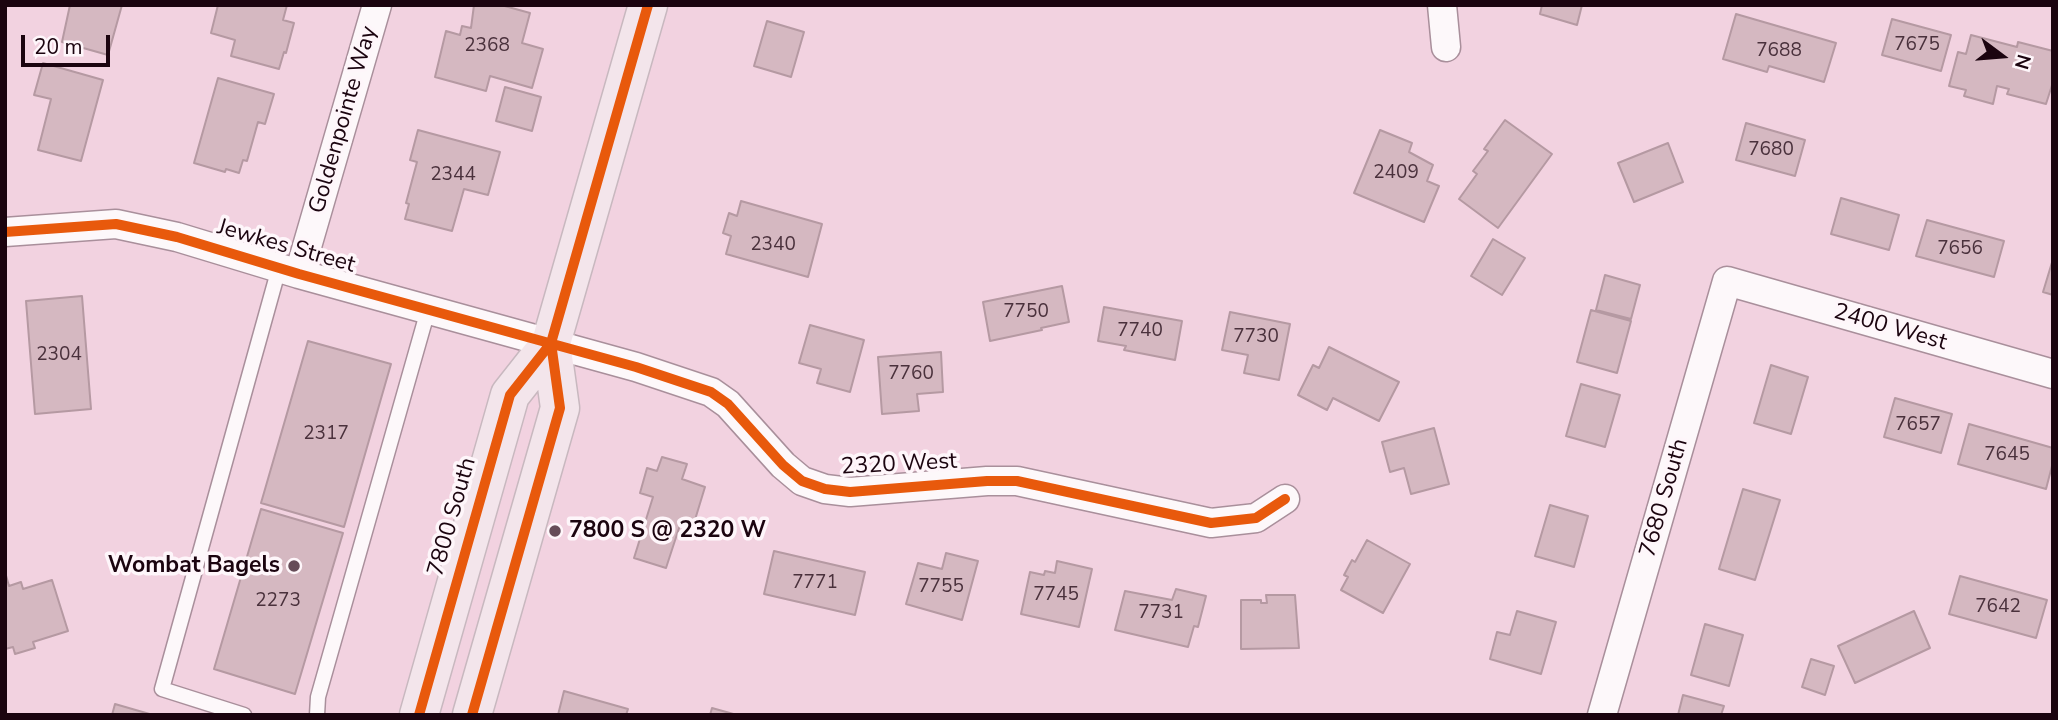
<!DOCTYPE html>
<style>
body{margin:0}
#map{position:relative;width:2058px;height:720px;overflow:hidden;background:#f2d2e0;font-family:"Nunito Sans",sans-serif}
canvas{display:block}
.frame{position:absolute;inset:0;border:7px solid #1b040f;pointer-events:none}
.north{position:absolute;left:1967px;top:21px;width:70px;height:70px;-webkit-text-stroke:5px #fef6fa;paint-order:stroke;rotate:106deg;font-size:19px;font-weight:700;line-height:28px;text-align:center;color:#1b040f}
.north::after{content:'';display:block;margin:auto;width:24px;height:32px;background:#1b040f;clip-path:polygon(50% 0,100% 100%,50% 72%,0 100%)}
.scale{position:absolute;left:21px;top:35px;width:89px;height:32px;box-sizing:border-box;border:4px solid #1b040f;border-top:0;padding-left:9px;font-size:21px;line-height:24px;white-space:nowrap;color:#1b040f;-webkit-text-stroke:5px #fef6fa;paint-order:stroke}
</style>
<div id="map">
<canvas width="2058" height="720"></canvas>
<div class="frame"></div>
<div class="north">N</div>
<div class="scale">20 m</div>
</div>
<script>
const context = document.querySelector('canvas').getContext('2d');
context.lineJoin = 'round';
function fill(path, color) {
  context.fillStyle = color;
  context.fill(path, 'evenodd');
}
function trace(path, color, width, dash) {
  context.strokeStyle = color;
  context.lineWidth = width;
  context.lineCap = dash ? 'butt' : 'round';
  context.setLineDash(dash || []);
  context.stroke(path);
}
function label(font, color, halo, rows, align = 'center') {
  context.font = font + ' "Nunito Sans",sans-serif';
  context.lineWidth = 7;
  context.setLineDash([]);
  context.textBaseline = 'middle';
  context.strokeStyle = halo;
  context.fillStyle = color;
  for (const [text, x, y, turn = 0] of rows) {
    context.save();
    context.translate(x, y);
    context.rotate((+turn || 0) * Math.PI / 180);
    context.textAlign = isNaN(turn) ? turn : align;
    if (halo) context.strokeText(text, 0, 0);
    context.fillText(text, 0, 0);
    context.restore();
  }
}
const building = new Path2D(`
 M70 5H122L108 55 62 42Z
 M218 5H287L283 20 294 23 286 53 284 52 279 69 231 56 235 40 211 33Z
 M474 5H501L530 13 522 43 543 49 532 88 490 76 486 91 435 77 446 31 460 35 462 26 471 28Z
 M1542 5H1582L1577 25 1540 14Z
 M1736 14 1836 43 1824 82 1769 66 1767 72 1723 59Z
 M1892 19 1951 35 1941 71 1882 55Z
 M767 21 804 32 791 77 754 66Z
 M1971 35 2017 47 2018 42 2053 51V82L2046 104 2007 94 2009 89 1997 86 1993 104 1964 96 1966 90 1949 86 1958 52 1966 54Z
 M43 63 103 80 81 161 38 150 51 99 34 95Z
 M218 78 274 94 265 124 258 122 247 161 243 160 239 173 226 169 225 172 194 163Z
 M505 87 541 97 532 131 496 121Z
 M1505 120 1552 154 1498 228 1459 199 1477 174 1473 171 1488 151 1484 149Z
 M1746 123 1805 140 1795 176 1736 160Z
 M418 130 500 152 488 195 464 189 452 231 405 219 409 204 406 203 417 162 410 160Z
 M1380 130 1412 143 1409 152 1433 165 1427 181 1439 186 1424 222 1354 193Z
 M1668 143 1683 182 1634 202 1618 163Z
 M1841 198 1899 215 1889 250 1831 234Z
 M741 201 822 224 808 277 726 254 731 236 723 233 729 213 737 216Z
 M1927 220 2004 241 1994 277 1916 256Z
 M1493 239 1525 258 1502 295 1471 276Z
 M2053 259V295L2043 292Z
 M1605 275 1640 285 1631 319 1596 310Z
 M1062 286 1069 322 1041 328 1042 330 990 341 983 302Z
 M82 296 91 409 35 414 26 301Z
 M1104 307 1182 321 1175 360 1124 350 1126 346 1098 341Z
 M1591 310 1631 321 1617 373 1577 362Z
 M1230 312 1290 324 1279 380 1244 373 1248 355 1222 350Z
 M810 325 864 340 850 392 817 383 821 369 799 363Z
 M308 341 391 364 344 527 261 503Z
 M1329 347 1399 382 1379 421 1333 398 1327 410 1298 395 1313 365 1319 368Z
 M941 352 943 392 917 394 919 411 882 414 878 357Z
 M1771 365 1808 377 1791 434 1754 423Z
 M1581 384 1620 395 1605 447 1566 436Z
 M1895 398 1952 414 1941 453 1884 437Z
 M1969 424 2053 448V462L2046 489 1958 464Z
 M1434 428 1449 484 1411 494 1404 468 1390 472 1382 442Z
 M662 457 687 464 682 479 705 487 694 523 682 519 666 568 634 558 653 497 640 493 647 468 657 471Z
 M1743 489 1780 500 1755 580 1719 569Z
 M1550 505 1588 516 1574 567 1535 556Z
 M261 509 343 533 295 694 214 669Z
 M1367 540 1410 564 1383 613 1341 590 1348 577 1344 575 1352 560 1355 562Z
 M774 551 865 572 855 615 764 594Z
 M946 553 978 561 962 620 906 604 918 563 942 569Z
 M1057 561 1092 569 1079 627 1021 614 1030 572 1044 575 1045 571 1055 573Z
 M5 572 9 586 21 582 23 589 52 580 68 631 33 642 35 648 15 654 13 647 5 649Z
 M1960 576 2047 600 2036 638 1949 614Z
 M1176 589 1206 596 1198 627 1194 626 1188 647 1115 630 1125 591 1172 600Z
 M1266 595H1295L1299 648 1241 649V600H1261V603H1267Z
 M1517 611 1556 622 1541 674 1490 659 1497 632 1510 635Z
 M1914 611 1930 648 1855 683 1838 646Z
 M1705 624 1743 635 1729 686 1691 675Z
 M1811 659 1834 666 1825 695 1802 687Z
 M564 691 628 709 626 715H558Z
 M1683 695 1724 706 1721 715H1678Z
 M115 704 153 715H112Z
 M712 708 737 715H710Z`);
fill(building, '#d5b8c1');
trace(building, '#b599a2', 2);
const service = new Path2D(`
 M244 715 162 689 279 268
 M317 715 318 697 428 310`);
const minor = new Path2D(`
 M1442 5 1446 47
 M5 232 116 224 177 237 299 274 636 367 711 392 728 404 783 465 802 481 825 489 850 492 987 481H1017L1211 523 1256 518 1285 499
 M299 274 377 5
 M1602 715 1727 281 2053 374`);
const primary = new Path2D(`
 M419 715 510 395 551 343 648 5
 M472 715 560 408 551 343`);
trace(service, '#a98f9b', 17);
trace(minor, '#a98f9b', 31);
trace(primary, '#c8b8bf', 41);
trace(service, '#fdf8fa', 14);
trace(minor, '#fdf8fa', 28);
trace(primary, '#f3e5eb', 38);
trace(new Path2D(`
 M5 232 116 224 177 237 299 274 636 367 711 392 728 404 783 465 802 481 825 489 850 492 987 481H1017L1211 523 1256 518 1285 499
 M419 715 510 395 551 343 648 5
 M472 715 560 408 551 343`), '#e8590c', 10);
for (const [x, y, r, color] of [
 [555,531,7,"#664c58"],
 [294,566,7,"#664c58"]
]) {
  const dot = new Path2D();
  dot.arc(x, y, r, 0, 2 * Math.PI);
  context.fillStyle = color;
  context.fill(dot);
  trace(dot, '#fef6fa', 2.5);
}
label('19px', '#4a313c', null, [
 ["7675",1917,45],
 ["2368",487,46],
 ["7688",1779,51],
 ["7680",1771,150],
 ["2409",1396,173],
 ["2344",453,175],
 ["2340",773,245],
 ["7656",1960,249],
 ["7750",1026,312],
 ["7740",1140,331],
 ["7730",1256,337],
 ["2304",59,355],
 ["7760",911,374],
 ["7657",1918,425],
 ["2317",326,434],
 ["7645",2007,455],
 ["7771",815,583],
 ["7755",941,587],
 ["7745",1056,595],
 ["2273",278,601],
 ["7642",1998,607],
 ["7731",1161,613]
]);
label('23px', '#1b040f', '#fef6fa', [
 ["Goldenpointe Way",344,120,-74],
 ["Jewkes Street",286,247,16],
 ["2400 West",1890,328,16],
 ["2320 West",899,465,-3],
 ["7680 South",1665,498,-74],
 ["7800 South",453,517,-74]
]);
label('bold 23px', '#1b040f', '#fef6fa', [
 ["7800 S @ 2320 W",569,531],
 ["Wombat Bagels",280,566,"right"]
], 'left');
</script>
